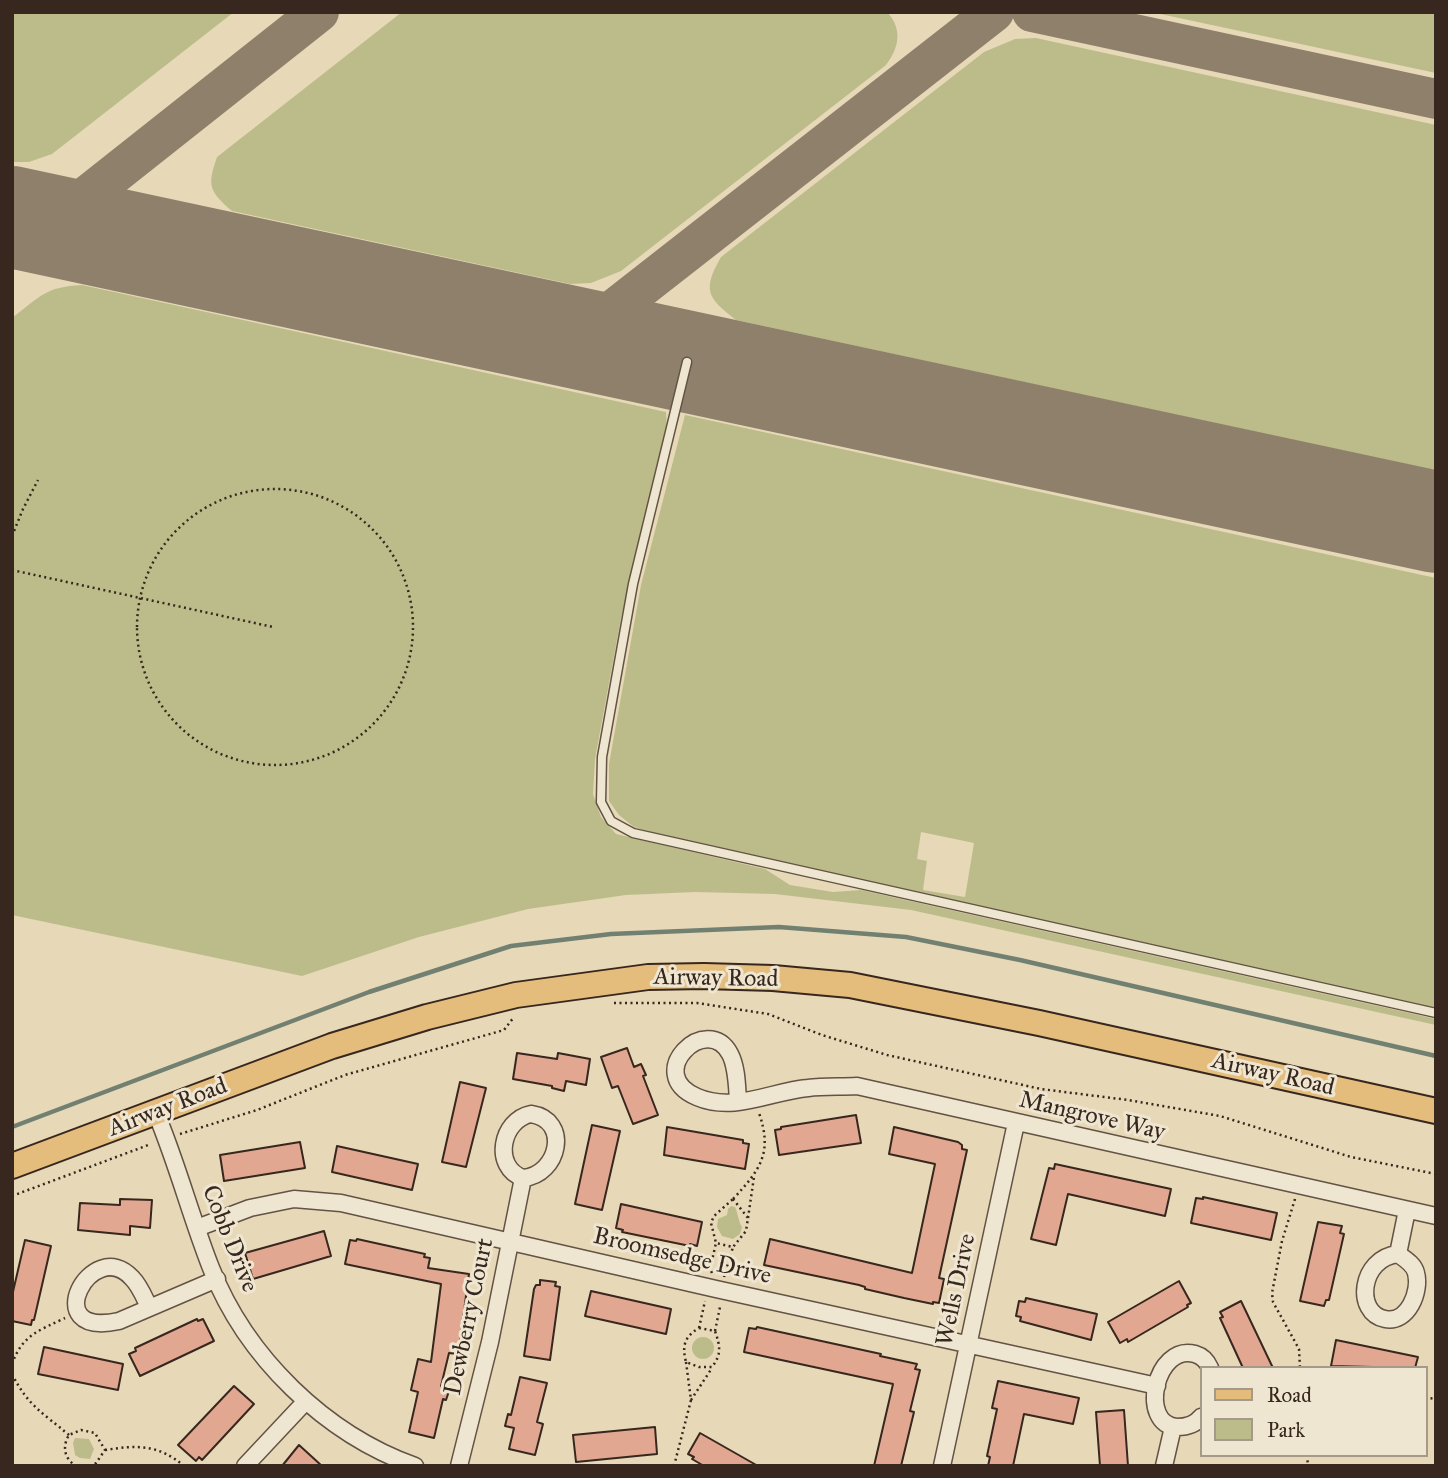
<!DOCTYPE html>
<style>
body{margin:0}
#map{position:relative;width:1448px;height:1478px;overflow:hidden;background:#e7d8b8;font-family:"IM FELL Great Primer",serif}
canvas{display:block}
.frame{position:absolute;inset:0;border:14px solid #37271e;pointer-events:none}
.legend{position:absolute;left:1200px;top:1366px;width:228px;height:91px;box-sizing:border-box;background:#efe6d1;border:2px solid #a59a89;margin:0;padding:9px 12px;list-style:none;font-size:21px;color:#37271e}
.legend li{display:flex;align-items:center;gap:14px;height:35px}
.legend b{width:35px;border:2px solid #a59a89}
</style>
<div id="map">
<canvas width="1448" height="1478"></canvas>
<div class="frame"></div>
<ul class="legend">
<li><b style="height:9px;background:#e4bc7c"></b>Road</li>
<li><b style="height:19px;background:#bcbc8a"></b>Park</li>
</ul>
</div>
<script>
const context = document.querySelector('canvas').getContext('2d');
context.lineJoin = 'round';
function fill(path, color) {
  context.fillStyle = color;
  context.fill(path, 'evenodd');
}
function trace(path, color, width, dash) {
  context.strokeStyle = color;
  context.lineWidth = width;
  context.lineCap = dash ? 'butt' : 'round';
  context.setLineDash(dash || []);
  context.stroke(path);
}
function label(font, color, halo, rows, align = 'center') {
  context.font = font + ' "IM FELL Great Primer",serif';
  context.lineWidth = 6;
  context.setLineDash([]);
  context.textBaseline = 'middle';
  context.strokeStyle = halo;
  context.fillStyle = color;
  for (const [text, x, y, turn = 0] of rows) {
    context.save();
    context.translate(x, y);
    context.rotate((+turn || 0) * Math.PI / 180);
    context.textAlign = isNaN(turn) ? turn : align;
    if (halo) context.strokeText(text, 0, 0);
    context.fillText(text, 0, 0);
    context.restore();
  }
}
fill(new Path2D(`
 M12 12H234L52 154 29 162H12Z
 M402 12H887C903 29 899 48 886 65L621 271 591 283 570 284 232 211C209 191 207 186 217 157Z
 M1151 12H1436V73Z
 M1036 38 1436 125V471L736 320C707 298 702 290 721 257L984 52 1015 39Z
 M82 285 666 412 667 431 621 618 595 759 593 794 601 817 616 834 765 869 790 885 833 892 861 890 1436 1019V1025L911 910 775 894 695 892 626 895 528 909 419 937 302 976 12 915V318C41 296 45 287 82 285Z
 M685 415 1436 578V1009L656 834 634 827 619 815 609 801V764L641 585ZM921 832 974 843 965 897 923 890 927 861 917 859Z
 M731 1206 735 1207C738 1213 738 1220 742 1227L740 1234 733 1239 722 1236 717 1227 718 1219 727 1215 728 1209Z
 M692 1348a11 11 0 1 1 22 0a11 11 0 1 1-22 0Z
 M75 1438 89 1439 94 1449 90 1459 80 1458 75 1455 73 1443Z`), '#bcbc8a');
trace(new Path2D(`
 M12 1127 369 992 511 946 611 934 779 927 906 937 1020 960 1436 1056`), '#718071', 4.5);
trace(new Path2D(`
 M1032 12 1436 99
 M50 225 319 12
 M577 338 994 12`), '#8f806b', 40);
trace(new Path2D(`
 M12 217 1436 522`), '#8f806b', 102);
const building = new Path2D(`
 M627 1048 634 1067 641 1064 646 1075 643 1076 658 1115 633 1124 618 1086 612 1088 601 1057Z
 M517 1053 557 1059 558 1053 590 1059 586 1085 566 1081 564 1091 552 1088V1086L513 1079Z
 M460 1082 486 1088 466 1167 442 1162Z
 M856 1115 861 1143 779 1155 775 1130 781 1129V1127Z
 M592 1125 620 1131 602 1210 575 1204Z
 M667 1127 743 1140V1143L749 1144 745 1169 664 1155Z
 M894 1127 958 1142 962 1145V1149L967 1150 939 1278 944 1279 939 1303 933 1302V1304L904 1298 865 1289V1287L859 1285 764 1265 770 1239 912 1273 935 1164 889 1154Z
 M300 1142 305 1168 224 1181 220 1155Z
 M337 1146 418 1164 412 1190 332 1172Z
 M1055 1164 1171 1189 1165 1216 1068 1194 1056 1245 1031 1239 1049 1168 1054 1169Z
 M1203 1197 1277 1213 1271 1240 1191 1223 1196 1198 1203 1199Z
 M120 1199 152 1200 150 1228 130 1226V1235L78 1230 80 1203 120 1205Z
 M621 1204 702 1222 697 1246 690 1244V1246L622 1232 623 1230 616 1228Z
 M1318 1222 1342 1226 1340 1233 1344 1234 1329 1300H1326L1324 1306 1300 1301Z
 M324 1231 331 1256 253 1279 245 1253Z
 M357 1239 425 1254 424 1257 430 1258 428 1268 469 1274 459 1348 457 1354 449 1353 441 1386 450 1388 446 1400 443 1399 434 1438 409 1432 418 1392 411 1390 418 1359 431 1362 441 1284 345 1264 350 1240 356 1241Z
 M25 1240 51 1246 34 1320H32L31 1325 12 1321V1296Z
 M540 1280 556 1282 555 1286 560 1287 550 1360 524 1356 534 1289 536 1285H540Z
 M1179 1281 1191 1303 1187 1305 1188 1307 1128 1342 1127 1339 1120 1343 1108 1322Z
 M591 1291 671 1309 666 1334 585 1316Z
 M1026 1298 1097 1314 1091 1340 1020 1321 1021 1317 1016 1316 1019 1301 1025 1302Z
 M1241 1301 1273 1368H1243L1220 1318 1223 1317 1220 1312Z
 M197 1319 198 1321 203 1319 214 1341 140 1376 129 1354 136 1351 135 1348Z
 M757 1327 881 1354 880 1356 917 1364 915 1369 920 1370 910 1411 914 1412 901 1466H874L893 1384 744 1352 749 1328 756 1329Z
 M1336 1340 1418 1357 1415 1368 1331 1366Z
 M44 1347 123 1364 118 1390 38 1374Z
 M520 1377 547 1383 537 1422 543 1424 535 1455 509 1449 514 1428 505 1426 508 1414 511 1415Z
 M998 1381 1079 1398 1073 1424 1024 1414 1013 1466H988L990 1457 987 1456 997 1409 992 1408Z
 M234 1386 254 1404 202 1460 199 1457 196 1461 178 1445Z
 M1124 1410 1128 1466H1100L1096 1412Z
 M655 1427 657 1454 576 1462 573 1435Z
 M700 1433 758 1466H704L692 1459 694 1457 688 1454Z
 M299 1445 322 1466H282Z`);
fill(building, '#e1a791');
trace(building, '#37271e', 2);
const service = new Path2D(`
 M687 362 633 584 602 757 601 802 611 821 633 833 1436 1013`);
const minor = new Path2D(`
 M738 1101C737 1087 737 1067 730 1054 707 1011 642 1074 697 1097 734 1113 772 1091 808 1088 824 1086 841 1087 857 1086L1436 1216
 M156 1113C177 1163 191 1217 211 1268 246 1357 325 1434 415 1466
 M531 1114C571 1120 559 1175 523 1178 492 1167 501 1120 531 1114Z
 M197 1228 250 1208 294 1199 341 1203 716 1289 1157 1386
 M1398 1254C1405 1259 1414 1264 1416 1273 1421 1291 1408 1324 1385 1319 1354 1313 1360 1258 1398 1254L1407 1210
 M149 1307C144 1297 140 1286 132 1278 92 1234 36 1339 119 1321L217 1279
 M1201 1417C1195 1425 1187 1427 1177 1427 1138 1425 1155 1343 1195 1354 1202 1356 1207 1361 1210 1368
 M245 1466 306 1401
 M459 1466 490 1342 523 1178
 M942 1466 1016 1123
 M1164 1466 1173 1427`);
const primary = new Path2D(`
 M12 1166 332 1046 427 1017 516 995 648 977 704 976 773 978 850 985 1039 1023 1436 1111`);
trace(service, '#635344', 11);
trace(minor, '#635344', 19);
trace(primary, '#37271e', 28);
trace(new Path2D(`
 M137 627a138 138 0 1 1 276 0a138 138 0 1 1-276 0Z
 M12 536 23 509 38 480
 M12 570 273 627
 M614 1003H697L768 1014 822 1035 887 1055 1041 1089 1128 1100 1220 1116 1351 1157 1436 1174
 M180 1134 257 1110 345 1075 504 1030 514 1017
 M12 1196 151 1144
 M733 1199 748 1218 746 1231 733 1247 716 1243 711 1223 714 1216Z
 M733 1199C760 1170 773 1153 759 1113
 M1295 1199 1282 1241 1272 1293 1273 1302 1299 1349 1300 1368
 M748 1218 754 1177
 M712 1273 710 1269 716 1243
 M724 1277 733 1247
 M699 1328 715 1331C720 1346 722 1354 712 1367H699L686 1362C682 1346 684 1337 699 1328Z
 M699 1328 705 1301
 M715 1331 720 1307
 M12 1364C22 1335 40 1330 65 1318
 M12 1374C28 1406 43 1413 69 1435
 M1425 1399 1436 1398
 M691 1400 712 1368
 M105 1450C137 1445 158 1444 184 1466
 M1307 1455 1308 1466
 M77 1466C64 1460 62 1446 69 1435L81 1430 95 1433 105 1450 96 1463 91 1466
 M674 1466 691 1400 686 1362`), '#37271e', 2.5, [2, 3.5]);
trace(service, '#efe6d1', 8);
trace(minor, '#efe6d1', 16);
trace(primary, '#e4bc7c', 24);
label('24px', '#37271e', '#efe6d1', [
 ["Airway Road",716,979,1],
 ["Airway Road",1273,1075,13],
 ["Airway Road",168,1108,-21],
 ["Mangrove Way",1092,1117,13],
 ["Cobb Drive",229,1239,68],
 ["Broomsedge Drive",682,1257,13],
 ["Wells Drive",957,1290,-78],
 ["Dewberry Court",470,1317,-78]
]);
</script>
